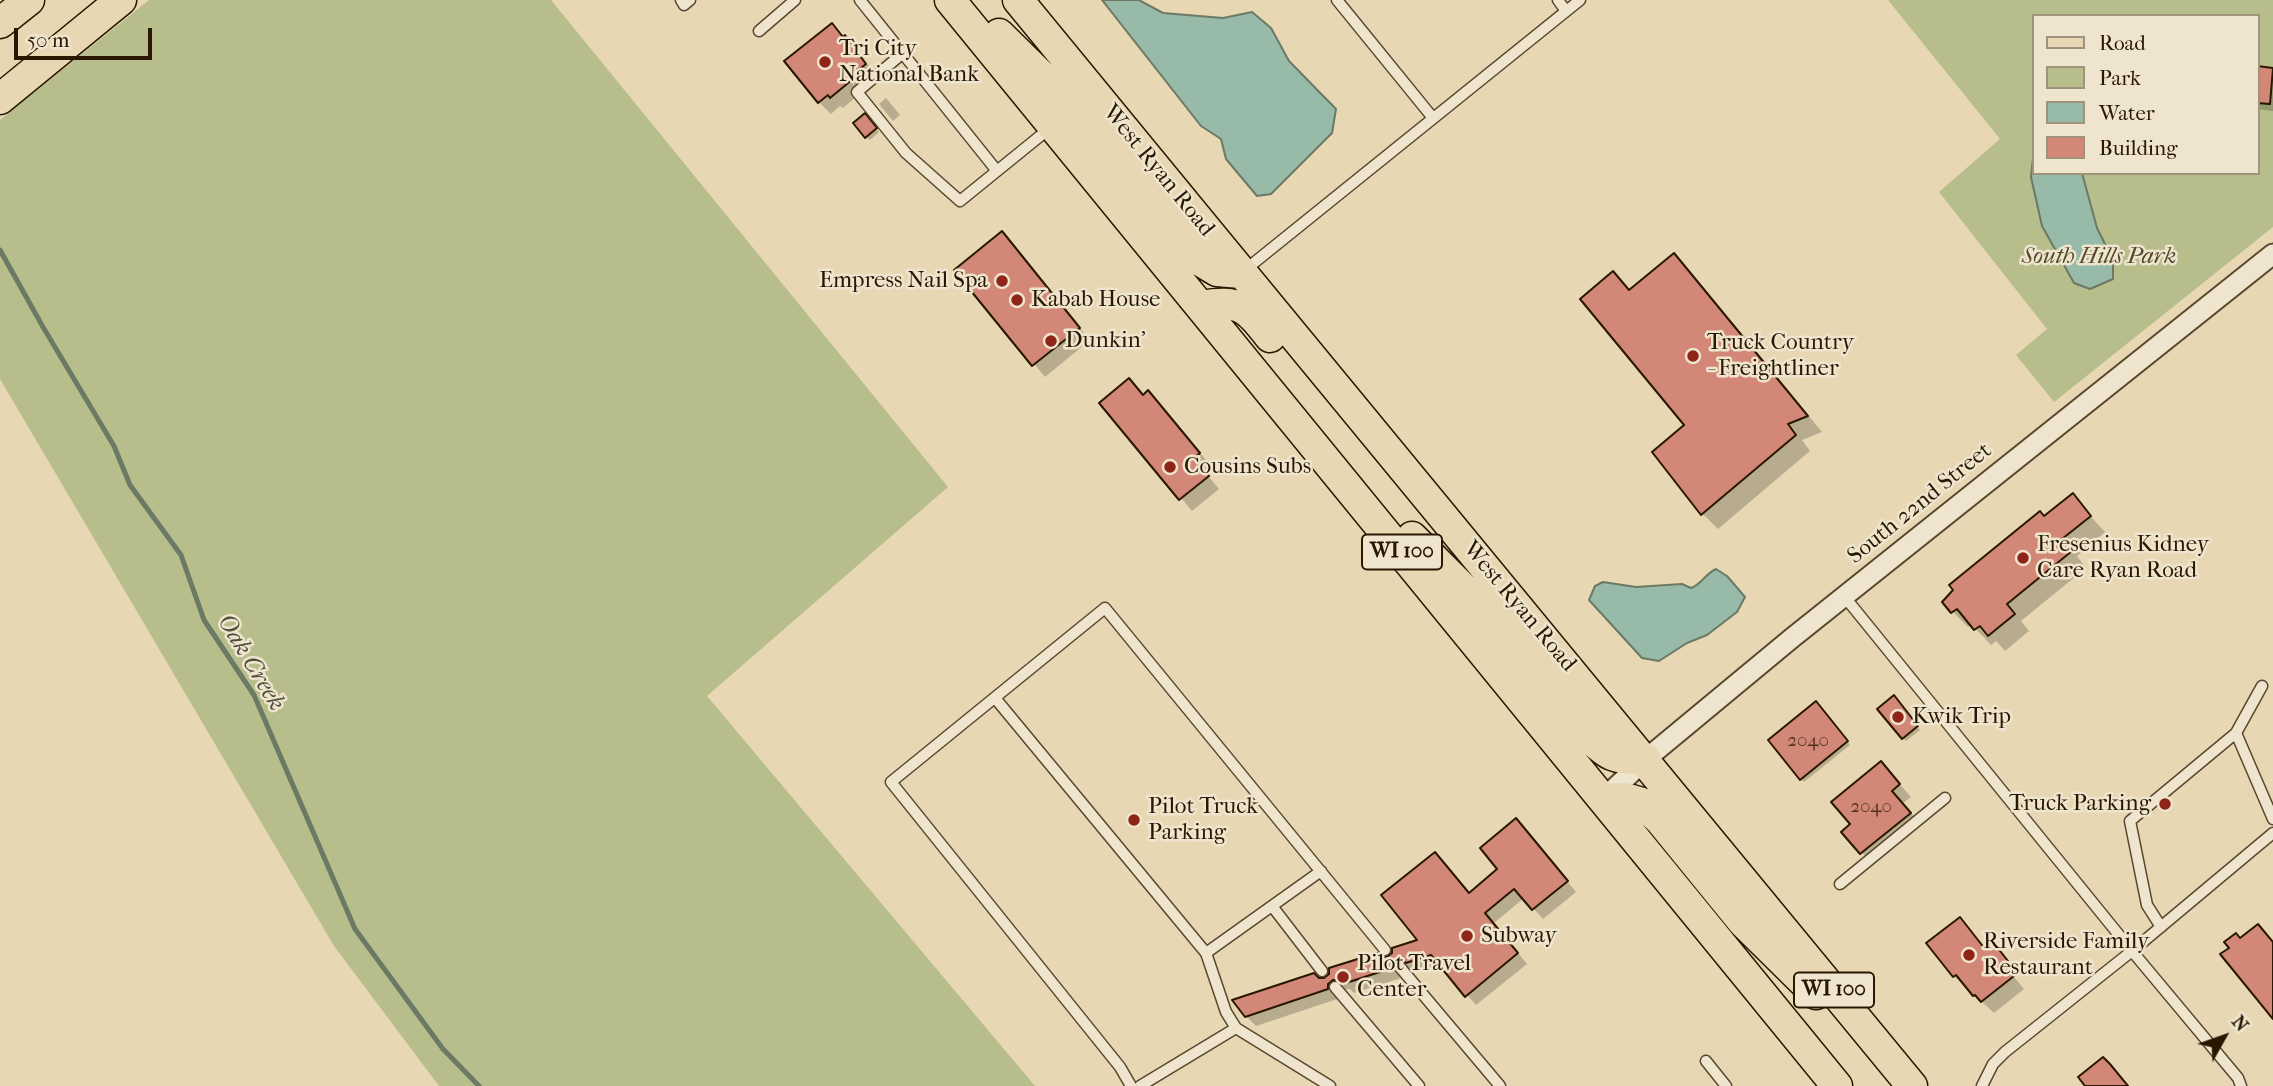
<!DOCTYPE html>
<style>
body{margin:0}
#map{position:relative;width:2273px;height:1086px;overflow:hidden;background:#e7d7b3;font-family:"IM FELL French Canon",serif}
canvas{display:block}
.legend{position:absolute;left:2032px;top:14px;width:228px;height:161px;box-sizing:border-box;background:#efe5ce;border:2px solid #9f937c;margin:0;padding:9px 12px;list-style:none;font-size:21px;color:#281701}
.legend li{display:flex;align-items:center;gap:14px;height:35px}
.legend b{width:35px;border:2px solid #9f937c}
.north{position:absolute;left:2189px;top:1002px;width:70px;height:70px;-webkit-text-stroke:5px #efe5ce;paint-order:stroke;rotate:50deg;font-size:19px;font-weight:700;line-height:28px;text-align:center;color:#281701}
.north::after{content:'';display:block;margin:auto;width:24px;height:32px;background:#281701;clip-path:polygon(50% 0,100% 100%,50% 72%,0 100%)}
.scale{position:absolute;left:14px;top:28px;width:138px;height:32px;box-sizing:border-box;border:4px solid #281701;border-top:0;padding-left:9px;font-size:21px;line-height:24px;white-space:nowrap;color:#281701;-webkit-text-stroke:5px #efe5ce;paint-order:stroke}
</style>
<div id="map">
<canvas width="2273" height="1086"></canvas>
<ul class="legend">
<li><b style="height:9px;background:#e7d7b3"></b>Road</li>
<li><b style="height:19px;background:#b7be8c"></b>Park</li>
<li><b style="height:19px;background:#98baa8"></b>Water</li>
<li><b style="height:19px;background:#d38777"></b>Building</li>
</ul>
<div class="north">N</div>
<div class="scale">50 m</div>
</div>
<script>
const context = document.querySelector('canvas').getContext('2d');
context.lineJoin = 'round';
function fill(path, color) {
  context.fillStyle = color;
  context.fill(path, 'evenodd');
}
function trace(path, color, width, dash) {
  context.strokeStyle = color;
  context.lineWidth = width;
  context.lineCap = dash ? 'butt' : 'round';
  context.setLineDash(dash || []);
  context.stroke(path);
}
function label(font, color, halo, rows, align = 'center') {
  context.font = font + ' "IM FELL French Canon",serif';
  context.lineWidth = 5;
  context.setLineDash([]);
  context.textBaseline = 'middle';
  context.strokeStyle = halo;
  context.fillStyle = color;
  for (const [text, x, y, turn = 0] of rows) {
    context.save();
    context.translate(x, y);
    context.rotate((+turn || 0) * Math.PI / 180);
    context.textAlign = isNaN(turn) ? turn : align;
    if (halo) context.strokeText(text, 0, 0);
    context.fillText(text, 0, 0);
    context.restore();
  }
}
fill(new Path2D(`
 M149 0H551L948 487 707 696 1035 1086H439L334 946 0 379V120Z
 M1888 0H2273V227L2054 402 2016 355 2047 329 1939 192 2000 139ZM2033 16H2257V173H2033Z`), '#b7be8c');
const water = new Path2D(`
 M1102 0H1139L1163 13 1223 18 1252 12 1271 28 1289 61 1336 109 1332 133 1271 194 1257 196 1226 159 1221 139 1201 126Z
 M2033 158V173H2082L2097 228 2113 260V279L2090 289 2074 283 2042 226 2031 177Z
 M1716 569 1727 576 1745 597 1737 612 1707 635 1687 643 1659 661 1642 658 1589 600 1595 586 1603 582 1636 587 1682 584 1691 588C1702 584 1705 574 1716 569Z`);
fill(water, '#98baa8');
trace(water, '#6b7965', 2);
fill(new Path2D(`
 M832 26 857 49 876 76 863 91 843 108 840 106 831 114 819 102Z
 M2257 68 2273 70V111L2257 109Z
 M886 98 900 115 893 121 879 104Z
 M868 119 879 132 870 140 866 137Z
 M1002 233 1090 340 1045 377 956 270Z
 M1674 255 1690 271 1822 432 1802 440 1810 451 1718 529 1703 514 1687 425 1613 273 1631 291Z
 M1129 380 1144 396 1148 393 1160 404 1210 465 1204 471 1219 489 1192 511 1102 403Z
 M2072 496 2105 532 2077 556 2086 568 2021 621 2029 631 2005 651 1996 641 1991 645 1972 625 1968 627 1952 611 2044 518Z
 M1897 701 1920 730 1906 741 1903 738Z
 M1819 707 1850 745 1804 782 1801 779Z
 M1881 763 1911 797 1903 803 1921 825 1873 865 1844 832 1853 824Z
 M1525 830 1576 892 1543 919 1524 898 1494 923 1527 964 1476 1005 1441 965 1418 972 1414 968H1407L1401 973V978L1354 993 1350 989H1343L1337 994V999L1256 1026 1246 1016 1318 979 1324 980 1381 958 1387 959 1420 940 1500 869Z
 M1959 919 1986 950 1993 944 2005 956 2018 973 2014 977 2024 989 1994 1013 1954 976Z`), '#0003');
trace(new Path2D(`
 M0 250 43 327 114 446 130 485 181 555 204 620 254 695 355 929 443 1049 479 1086`), '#6b7965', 5);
const building = new Path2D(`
 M832 23 843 37 845 35 866 64 851 76 853 79 830 98 828 95 818 103 784 61Z
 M2257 66 2273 68 2270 104 2257 103Z
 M865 113 877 128 865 138 853 123Z
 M1002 231 1080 328 1032 366 954 270Z
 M1674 253 1808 416 1788 424 1796 435 1701 515 1652 452 1684 425 1580 299 1613 271 1629 290Z
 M1129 378 1143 395 1148 390 1200 453 1194 458 1209 476 1179 500 1099 403Z
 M2073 493 2091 516 2062 539 2072 551 2007 604 2015 614 1988 636 1980 626 1974 630 1957 609 1951 613 1942 602 1953 590 1949 585 2040 511 2044 516Z
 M1894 695 1918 726 1902 739 1877 709Z
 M1816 701 1848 741 1800 780 1768 740Z
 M1881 761 1900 784 1892 791 1911 813 1860 854 1841 832 1850 824 1831 802Z
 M1516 818 1568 881 1532 910 1514 889 1485 913 1518 953 1465 997 1431 955 1406 963 1402 959H1397L1392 963V968L1343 984 1338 980H1333L1328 984V989L1245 1017 1232 1000 1314 973 1319 978H1324L1329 974V968L1377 953 1382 957H1387L1392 953V948L1417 940 1381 895 1435 852 1469 893 1497 869 1480 848Z
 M1960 917 1985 949 1993 942 2008 961 2004 964 2014 976 1981 1002 1975 995 1973 996 1956 975 1953 977 1926 943Z
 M2258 924 2273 942V1019L2220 954 2229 948 2224 942 2236 933 2240 938Z
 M2103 1057 2110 1064 2128 1086H2085L2078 1077Z`);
fill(building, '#d38777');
trace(building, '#281701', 2);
const service = new Path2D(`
 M681 0 684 5 690 0
 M860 0 997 171
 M1337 0 1433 118
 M1558 0 1566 11
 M759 31 795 0
 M903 53 857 92 906 153 960 201 1050 128
 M1245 270 1580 0
 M1844 596 2132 951 2238 1078 2241 1086
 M2262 686 2236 733 2273 819
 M995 698 1206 953 1226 1012 1236 1028 1330 1086
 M1840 884 1945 798
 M1272 906 1322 971
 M2161 927 2147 905 2130 821 2236 733
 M1206 953 1321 871
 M1399 966 1500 1086
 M1335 987 1419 1086
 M1706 1061 1726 1086
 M1131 1086 1120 1067 891 782 1105 608 1385 950
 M1140 1086 1236 1028
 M1982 1086 1993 1064 2005 1052 2132 951 2273 833`);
const minor = new Path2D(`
 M1603 799 1646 759 1792 638 2273 254`);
const primary = new Path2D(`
 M950 0 1837 1086
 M1018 0C1315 363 1616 723 1912 1086
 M0 23 29 0
 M999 34 1059 93 1192 256 1217 271 1241 273
 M0 99 121 0
 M1201 306C1240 299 1247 308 1270 337
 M1412 537 1478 603 1586 734C1607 756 1615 760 1646 759
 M1603 799 1625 798 1642 803 1660 820 1743 922 1816 994`);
trace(service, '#58472e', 13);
trace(minor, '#58472e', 23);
trace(primary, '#281701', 33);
trace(service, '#efe5ce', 10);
trace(minor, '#efe5ce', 19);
trace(primary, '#e7d7b3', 30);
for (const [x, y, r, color] of [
 [825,62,7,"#8f2418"],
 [1002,281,7,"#8f2418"],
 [1017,300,7,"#8f2418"],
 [1051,341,7,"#8f2418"],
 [1693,356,7,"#8f2418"],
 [1170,467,7,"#8f2418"],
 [2023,558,7,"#8f2418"],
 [1898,717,7,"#8f2418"],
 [2165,804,7,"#8f2418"],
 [1134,820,7,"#8f2418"],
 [1467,936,7,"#8f2418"],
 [1969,955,7,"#8f2418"],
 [1343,977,7,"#8f2418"]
]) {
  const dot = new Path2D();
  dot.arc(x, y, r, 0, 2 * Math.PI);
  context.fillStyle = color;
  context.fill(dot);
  trace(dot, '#efe5ce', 2.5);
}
label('19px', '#53331e', null, [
 ["2040",1808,741],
 ["2040",1871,807]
]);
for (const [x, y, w] of [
 [1402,552,80],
 [1834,990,80]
]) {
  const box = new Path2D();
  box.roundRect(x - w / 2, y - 17.5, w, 35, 5);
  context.fillStyle = '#efe5ce';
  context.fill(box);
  trace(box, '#281701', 2);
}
label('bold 21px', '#281701', null, [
 ["WI 100",1402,552],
 ["WI 100",1834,990]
]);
label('23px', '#281701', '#efe5ce', [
 ["Tri City",839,49],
 ["National Bank",839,75],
 ["Empress Nail Spa",988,281,"right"],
 ["Kabab House",1031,300],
 ["Dunkin'",1065,341],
 ["Truck Country",1707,343],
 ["- Freightliner",1707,369],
 ["Cousins Subs",1184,467],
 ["Fresenius Kidney",2037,545],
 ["Care Ryan Road",2037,571],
 ["Kwik Trip",1912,717],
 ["Truck Parking",2151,804,"right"],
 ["Pilot Truck",1148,807],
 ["Parking",1148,833],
 ["Subway",1481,936],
 ["Riverside Family",1983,942],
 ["Restaurant",1983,968],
 ["Pilot Travel",1357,964],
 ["Center",1357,990]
], 'left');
label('23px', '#281701', '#efe5ce', [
 ["West Ryan Road",1158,171,51],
 ["South 22nd Street",1920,504,-39],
 ["West Ryan Road",1519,607,50]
]);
label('italic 23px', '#53492b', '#efe5ce', [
 ["South Hills Park",2099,257]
]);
label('italic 24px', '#4f503b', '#efe5ce', [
 ["Oak Creek",250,663,59]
]);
</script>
